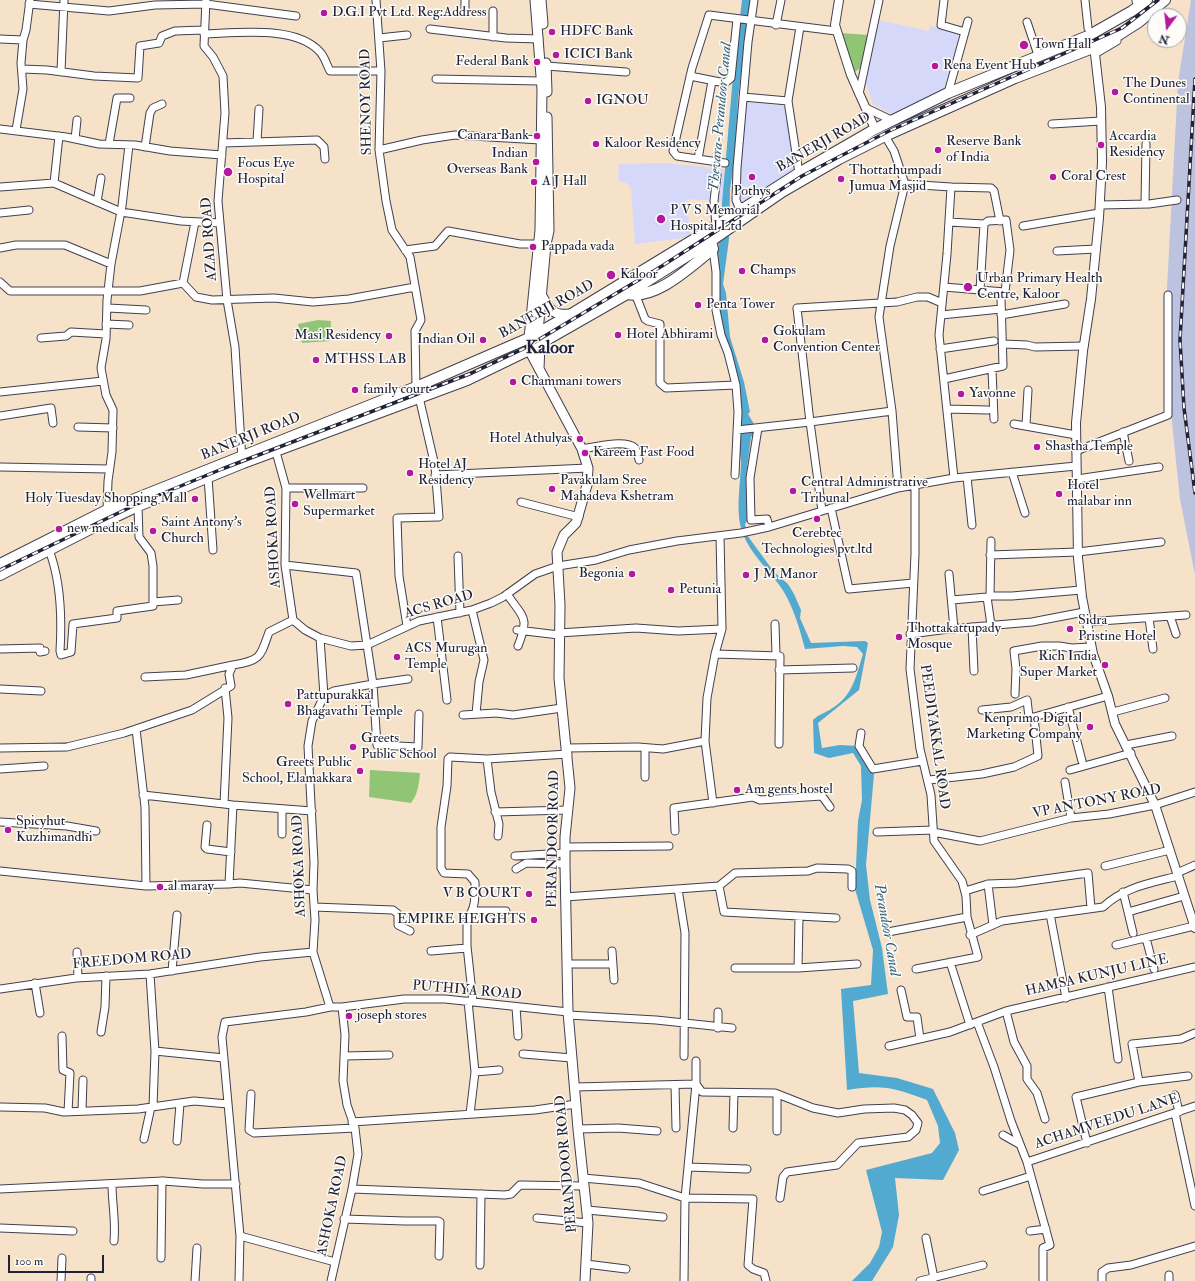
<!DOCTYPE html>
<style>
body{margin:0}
#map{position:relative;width:1195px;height:1281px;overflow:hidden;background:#f5e2c8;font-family:"IM FELL Double Pica",serif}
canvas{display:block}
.north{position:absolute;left:1147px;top:8px;width:40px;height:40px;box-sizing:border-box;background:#fdfcf7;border:1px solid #a5a5ac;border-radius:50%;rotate:195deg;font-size:11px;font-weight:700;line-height:16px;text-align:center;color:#22223b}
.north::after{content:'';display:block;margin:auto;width:14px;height:18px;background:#b5179e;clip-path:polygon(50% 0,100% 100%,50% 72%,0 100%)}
.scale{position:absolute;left:8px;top:1255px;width:96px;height:18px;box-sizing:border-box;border:2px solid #22223b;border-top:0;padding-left:5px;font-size:12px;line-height:14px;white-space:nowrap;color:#22223b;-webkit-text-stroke:3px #fdfcf7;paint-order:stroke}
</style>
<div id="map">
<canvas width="1195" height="1281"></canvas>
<div class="north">N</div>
<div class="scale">100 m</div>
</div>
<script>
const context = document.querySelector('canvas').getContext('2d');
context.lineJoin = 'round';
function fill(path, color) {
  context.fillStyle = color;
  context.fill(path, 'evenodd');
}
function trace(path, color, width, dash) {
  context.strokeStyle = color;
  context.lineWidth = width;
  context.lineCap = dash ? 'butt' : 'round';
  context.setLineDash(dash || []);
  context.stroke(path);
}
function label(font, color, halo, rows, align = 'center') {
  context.font = font + ' "IM FELL Double Pica",serif';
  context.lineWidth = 3;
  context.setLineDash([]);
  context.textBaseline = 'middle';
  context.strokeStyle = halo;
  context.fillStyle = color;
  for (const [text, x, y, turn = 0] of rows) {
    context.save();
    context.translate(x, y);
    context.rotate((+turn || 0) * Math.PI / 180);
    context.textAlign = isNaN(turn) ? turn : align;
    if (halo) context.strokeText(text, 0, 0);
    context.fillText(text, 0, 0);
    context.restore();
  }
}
fill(new Path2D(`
 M878 20 929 31 930 26 960 33 944 89 895 116 873 104 865 80Z
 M746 102 788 106 795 170 744 205 739 191Z
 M666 163 724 169 723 201 686 199 691 237 635 244 631 188 626 183 618 181 619 164Z`), '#d5d8f9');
fill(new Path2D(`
 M1191 0H1195V575L1180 499 1166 365 1167 288 1178 82Z`), '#bdc3de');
fill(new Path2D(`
 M840 33 869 35 863 66 855 72Z
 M318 320 331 321 330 341 302 343 298 324Z
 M370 770 420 773C419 784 418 794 411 803L369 797Z`), '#91c576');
fill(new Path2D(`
 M742 0H751L738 98 735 158 730 189 729 239 723 284 726 293 730 337 744 382 750 412 748 414 754 424 756 432 751 437 746 476 748 520 745 524 747 535 774 572 788 584 794 594 801 610 800 618 811 643 865 641 868 643 859 690 818 723 822 748 840 745 858 746 874 774 866 865 870 900 882 948 888 994 853 1001 859 1073 897 1078 933 1089 955 1133 959 1150 943 1180 895 1178 899 1215 893 1247 872 1281H852L870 1263 879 1247 882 1232 866 1170 932 1153 940 1143 938 1126 927 1100C894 1088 883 1084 847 1090L841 989 871 985 873 950 855 889 858 821 862 800 861 766 853 753 829 758 814 753 813 720C819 714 825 713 831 709 853 696 856 676 863 654L857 647 843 646 805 649C800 630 794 609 784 592 771 571 750 555 742 531 735 510 741 482 741 461L740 455 737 453 738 439H741V405L738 384 719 315 718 249 733 76Z`), '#53aad0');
const minor = new Path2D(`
 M206 0 204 46 213 57 223 76 225 113 218 201 227 300 235 347 242 460
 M376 0 381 71 379 150 386 201 392 230 410 257 421 320 415 331 416 387
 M465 0V11
 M944 0 941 25 965 32
 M1085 0 1088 28
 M1136 0V1
 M29 4 109 11 155 5 206 4 296 16
 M1027 22 1038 55
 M776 25 781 0
 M430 29 506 38 539 39
 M204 34C237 33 296 25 320 52 325 57 327 66 330 71H381
 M493 37V11
 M379 38 407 35
 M0 39 23 40 26 30 30 0
 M1094 49 1095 54 1117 41
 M546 66 626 72
 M22 69 47 70 94 76 138 78 140 46 159 43 162 36 175 31 204 30
 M61 72 64 0
 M690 76 725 83 731 78 737 19
 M436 79 540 81
 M948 93 968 21
 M859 94 879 0
 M743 97 788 101 799 173
 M788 101 800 27
 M866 108 889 119 895 120
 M1052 124 1101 121
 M0 129 66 137 99 144 135 145 170 151 222 155
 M16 130 23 89 21 63 23 40
 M885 136 894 151 905 184 890 246 879 317 892 411 898 488
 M75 139 77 120
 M257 141 259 109
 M223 143 317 140 324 147 325 159
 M109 144 117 98H130
 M145 147 150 113 153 108 162 104
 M379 150 422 140 455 135 541 140
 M698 159 712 81
 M725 163 677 156 673 151 692 68 709 15 836 31
 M54 183 59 136
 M905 184 951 187 947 254 939 335 954 478
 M0 187 54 183 121 212 181 221 220 223
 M951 187 991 188 994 191 1000 221
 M97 202 101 178
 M1145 204 1146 144
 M1100 205 1149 204 1177 200
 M744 209 738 205 736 200 737 168 748 42 754 0
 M0 213 29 210
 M949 222 984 224
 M716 226 714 201 717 175
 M1023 226 1099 213
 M0 248 16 245H65L111 264
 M405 250 435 246 448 231 520 244H539
 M1057 251 1096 249
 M0 282 10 291H140L183 283 196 297 212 300 274 298 313 302 349 299 415 287
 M183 283 195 222
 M944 287 980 290 984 224 988 221 1006 220 1010 250 1005 292 980 290
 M636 296 645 319 648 321 660 324V383L666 388 736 385 728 353 721 335 716 310V272L713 249
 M108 308 146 310
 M941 315 1001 309
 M1001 315 1065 304
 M106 324 129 325
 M41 338 66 336 71 332 106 334
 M1003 344 1027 345 1035 347 1084 346
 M940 349 994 341
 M992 369 994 419
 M944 379 1003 366 1001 298 1005 292
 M0 392 103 381
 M947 409 988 410
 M0 416 51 408 53 423
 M1014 424 1076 435
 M1026 425 1028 390
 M78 427 113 428
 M758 428 750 478 751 520 767 519 769 527
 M737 430 810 422 797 308 897 302 917 297H928L942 303
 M1123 432 1129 461
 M582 449C594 447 625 439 635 448 637 451 638 456 639 460
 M1076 451 1168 415V295
 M276 452 286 488 285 565 293 620 305 630 320 638 324 696 312 721 308 746 314 862 313 890 315 920 313 952 330 1007H342L345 1035 343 1081 347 1105 355 1128 358 1154 352 1189 331 1281
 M0 467 109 469
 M1012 472 1025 513
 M435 475 588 468
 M735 475 738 412 736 385
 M208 477 213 550
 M967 477 972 525
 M1077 479 1159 467
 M915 486V554L910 669 920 749 931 795 934 841 962 881 966 896 967 917 978 957 916 969
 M286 488H363
 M521 502 579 517
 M831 508 849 589 913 583
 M107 510 108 481 112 452 113 410 106 395 101 368 106 339 107 300 111 264 122 206 129 145
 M822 511 810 422 892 411
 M991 541 990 596H1012L1081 590
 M49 550C61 581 62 618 60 651L61 655 71 652 73 624 117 618V611L153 606V566L151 553 139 537 138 506
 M990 555 1078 552 1161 542
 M458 556 460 613
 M285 565 356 573 373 684 334 691 324 696
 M949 574 954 629
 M507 594C523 618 530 616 518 646
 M952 600 987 597 991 625
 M153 602 178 600
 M472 610 484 660 479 682 476 714
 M1170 616 1176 634
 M437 617 447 700
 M1149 618 1153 649
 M1086 622 1186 615
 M775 624 776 655
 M407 626 399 576 397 518 439 517 435 466 419 397
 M972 627 974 671
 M517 630 559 635
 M559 633 636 628 678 631 722 629
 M910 634 949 629 1032 622 1084 612
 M320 638 351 646 367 645 419 621 472 610 491 603 503 597 535 574 558 566 596 560 629 550 677 541 741 533 769 527 898 488 954 478 1076 466
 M0 649 40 648V652L45 651
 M715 654 780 656 779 744
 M779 670 853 668
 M145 677 186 675 233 665
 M408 679 373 684 377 745 418 747 419 714
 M0 689 41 691
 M1015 694 1016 669 1014 651 1042 646H1059L1072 648 1091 647
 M1068 707 1082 761
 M982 710 1011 707 1027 700 1029 717H1034
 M1113 712 1165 698
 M463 715 496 713 513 715 562 708
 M136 729 145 807 146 886
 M861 733 859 746 873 769 922 761
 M1126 745 1172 736
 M0 748 67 747 124 733 192 710 231 686 229 674 233 665C261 660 260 658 269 632L293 620
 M567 748 638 747 663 749 705 741
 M645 748V777
 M487 759 491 792 499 824 498 836
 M0 769 44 766
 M1070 770 1131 753
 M929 780 982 774 1014 767 1038 756 1034 717 1108 696
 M1065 782 1071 818
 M143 795 233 805 312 811
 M713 803 705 741 707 698 715 654 722 629 720 536
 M224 804 228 718 225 688
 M495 812 568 810
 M0 822 67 826 96 831
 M207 825 205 847 207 849 231 852
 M675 831 674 808 753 797 760 800 822 796 830 807
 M877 832 933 830
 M933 832 980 841 1071 818 1109 814 1155 805 1195 792
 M282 834V809
 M565 847 669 846
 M515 856 565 853
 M1105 866 1170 850
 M516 869 526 863 565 864
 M0 871 146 886 229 884 233 805
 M1177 873 1195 865
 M229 884 240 883 313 890
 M988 884 993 925
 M719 886 724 912 836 918
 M678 889 685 933 684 1056
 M965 891 988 884 1016 883 1088 873 1091 908
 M1123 892 1128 912
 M565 897 719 886 735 873 808 871 817 868 848 869 852 871V887
 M314 907 393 910 398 914V925L410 931
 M473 911H506
 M1050 914 1066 998
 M888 932 967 917
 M1133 933 1128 912 1184 896
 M970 935 1002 921 1103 907C1124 887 1151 883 1178 876
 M1146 938 1154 969
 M1116 945 1194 926
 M431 951 467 948
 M612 951 614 980
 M77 952 78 978
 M950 962 970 1025
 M567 964H611
 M735 968H798L857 964
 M798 968 799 917
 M172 971 177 915
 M150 974 155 1051 153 1107
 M35 983 40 1013
 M1108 987 1118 1059
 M0 989 76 978 150 974 260 957 313 952
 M901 990 907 1017H917L920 1039
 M468 1001 475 1072 470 1114
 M473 1002 467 946V919C476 908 475 896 475 882L468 874 444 873 441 868V827L447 786 448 759 450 757 487 759 568 754
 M330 1007 306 1012 225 1022 222 1037 240 1236 335 1262
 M342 1007 404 999H445L568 1012
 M516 1007 518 1036
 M1006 1011 1014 1042 1027 1066V1079L1037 1093 1045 1119
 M718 1012V1028
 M568 1015 656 1020 732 1028
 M977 1022 994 1067 1011 1121 1027 1162 1050 1245 1043 1248V1281
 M101 1032 105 1007 106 976
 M62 1036 63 1070 70 1073 68 1112
 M889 1046 950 1032 1006 1011 1195 967
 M155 1051 224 1058
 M523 1054 572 1058
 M344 1056 389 1055
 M475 1072 499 1070
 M1139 1082 1132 1044 1181 1039 1195 1033
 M675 1085 676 1128
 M575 1087 696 1084 702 1092 775 1093 813 1108 838 1113 864 1109 894 1108 905 1110 912 1115 918 1123 916 1130 908 1137 858 1143 837 1165 787 1172 783 1177 780 1198
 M251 1094 249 1130 254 1133 355 1128
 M777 1094V1131
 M1175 1095 1179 1112
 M0 1107 45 1108 64 1112 138 1109 194 1101 228 1104
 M82 1111 83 1080
 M1175 1113 1195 1206
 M352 1122 535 1110 576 1104
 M733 1128 734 1093
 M578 1129 618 1128 657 1131
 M1003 1135 1019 1144
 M144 1139 151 1107
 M177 1141 180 1104
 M1087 1143 1076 1097 1139 1082 1188 1076
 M1027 1162 1195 1106
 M688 1167 747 1169
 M583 1178 639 1183 685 1198 753 1199 748 1265 753 1269 764 1273 766 1281
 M112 1184C112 1204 116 1221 114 1241
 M0 1189 163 1181 203 1184H236
 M352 1189 505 1195 511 1194 520 1185 584 1186
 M983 1191 1031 1176
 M587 1210 663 1217
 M537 1218 588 1223
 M344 1219 405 1221H438L440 1222 439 1256
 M0 1228 73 1231
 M1030 1231 1046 1229
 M926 1238 934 1278
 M161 1258 162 1181
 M586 1264 626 1269
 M480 1265 481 1194
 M1169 1275V1281
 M61 1281 62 1258
 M91 1281V1278
 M195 1281 197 1248
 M239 1281 240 1236
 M684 1281 685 1198 696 1084V1061
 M920 1281 983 1265
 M1102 1281V1272L1108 1268 1131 1265 1195 1246`);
const tertiary = new Path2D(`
 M839 0 835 25 851 75 875 129
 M1095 54 1101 107 1102 162 1099 218 1091 299 1083 351 1076 423 1078 558 1082 597 1093 654 1108 696 1115 724 1155 805 1195 928`);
const secondary = new Path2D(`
 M541 0 543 24
 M546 63 547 92
 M542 296C550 310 553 316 571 314
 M538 332 546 244 549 231 547 117
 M529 338 540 230 542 89 535 0
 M529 350 582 449 588 468 587 485 576 523 564 535 557 552 560 605 559 678 570 788 565 837V866L568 1012 578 1129 588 1223 585 1281
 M539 369 540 344`);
const primary = new Path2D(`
 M627 294C657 300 691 266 713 249L711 241
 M0 564 107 510 416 387 529 338 573 313 716 226 799 173 875 129 948 93 1088 36 1132 11 1147 0
 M0 575 100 524 138 506 243 463 467 380 529 350 627 294 711 241 782 192 839 159 885 136 1015 78 1093 48 1117 36 1139 22 1165 0`);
trace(minor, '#423f50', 9);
trace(tertiary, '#423f50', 10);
trace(secondary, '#423f50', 11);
trace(primary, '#423f50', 12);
trace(minor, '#fff', 7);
trace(tertiary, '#fff', 8);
trace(secondary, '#fff', 9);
trace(primary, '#fff', 10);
const rail = new Path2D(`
 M1195 79 1180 340 1184 408 1195 493
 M0 570 137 504 222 469 472 373 523 349 662 266 802 176 889 131 1122 28 1158 0`);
trace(rail, '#22223b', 3.5);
trace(rail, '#fdfcf7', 2, [6]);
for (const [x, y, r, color] of [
 [324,13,4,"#b5179e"],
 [552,32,4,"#b5179e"],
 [1024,45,5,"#b5179e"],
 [556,55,4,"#b5179e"],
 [537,62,4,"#b5179e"],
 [935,66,4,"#b5179e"],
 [1115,92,4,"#b5179e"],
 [588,101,4,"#b5179e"],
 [537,136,4,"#b5179e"],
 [596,144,4,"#b5179e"],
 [1101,145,4,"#b5179e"],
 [938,150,4,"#b5179e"],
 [536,162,4,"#b5179e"],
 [228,172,5,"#b5179e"],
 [752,177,4,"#b5179e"],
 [1053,177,4,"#b5179e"],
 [841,179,4,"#b5179e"],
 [534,182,4,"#b5179e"],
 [661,219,5,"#b5179e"],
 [533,247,4,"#b5179e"],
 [742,271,4,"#b5179e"],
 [611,275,5,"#b5179e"],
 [968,287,5,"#b5179e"],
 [698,305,4,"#b5179e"],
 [618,335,4,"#b5179e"],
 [389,336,4,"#b5179e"],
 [483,340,4,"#b5179e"],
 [765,340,4,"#b5179e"],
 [316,360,4,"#b5179e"],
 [513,382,4,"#b5179e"],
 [355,390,4,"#b5179e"],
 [961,394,4,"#b5179e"],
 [580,439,4,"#b5179e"],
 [1037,447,4,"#b5179e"],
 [585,453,4,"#b5179e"],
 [410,473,4,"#b5179e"],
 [552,489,4,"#b5179e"],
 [793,491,4,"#b5179e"],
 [1059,494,4,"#b5179e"],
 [195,499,4,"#b5179e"],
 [295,504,4,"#b5179e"],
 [817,519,4,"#b5179e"],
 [59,529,4,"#b5179e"],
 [153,531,4,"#b5179e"],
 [632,574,4,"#b5179e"],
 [746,575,4,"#b5179e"],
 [671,590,4,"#b5179e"],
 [1070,629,4,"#b5179e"],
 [899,637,4,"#b5179e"],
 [397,657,4,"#b5179e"],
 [1105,665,4,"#b5179e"],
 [288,704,4,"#b5179e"],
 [1090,727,4,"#b5179e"],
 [353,747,4,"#b5179e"],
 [360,771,4,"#b5179e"],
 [737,790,4,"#b5179e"],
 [8,830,4,"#b5179e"],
 [160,887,4,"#b5179e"],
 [529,894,4,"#b5179e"],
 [534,920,4,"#b5179e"],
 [349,1016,4,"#b5179e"]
]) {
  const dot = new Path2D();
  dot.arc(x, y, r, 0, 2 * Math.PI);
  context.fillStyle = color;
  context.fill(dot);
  trace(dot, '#fdfcf7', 1.5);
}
label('14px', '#22223b', '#fdfcf7', [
 ["D.G.I Pvt Ltd. Reg:Address",332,13],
 ["HDFC Bank",560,32],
 ["Town Hall",1033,45],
 ["ICICI Bank",564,55],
 ["Federal Bank",529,62,"right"],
 ["Rena Event Hub",943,66],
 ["The Dunes",1123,84],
 ["Continental",1123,100],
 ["IGNOU",596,101],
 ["Canara Bank",529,136,"right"],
 ["Accardia",1109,137],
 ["Residency",1109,153],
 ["Reserve Bank",946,142],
 ["of India",946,158],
 ["Kaloor Residency",604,144],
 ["Indian",528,154,"right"],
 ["Overseas Bank",528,170,"right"],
 ["Focus Eye",237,164],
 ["Hospital",237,180],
 ["Thottathumpadi",849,171],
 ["Jumua Masjid",849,187],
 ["Coral Crest",1061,177],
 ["A J Hall",542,182],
 ["Pothys",752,192,"center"],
 ["P V S Memorial",670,211],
 ["Hospital Ltd",670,227],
 ["Pappada vada",541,247],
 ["Champs",750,271],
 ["Kaloor",620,275],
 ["Urban Primary Health",977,279],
 ["Centre, Kaloor",977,295],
 ["Penta Tower",706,305],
 ["Gokulam",773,332],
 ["Convention Center",773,348],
 ["Hotel Abhirami",626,335],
 ["Masi Residency",381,336,"right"],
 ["Indian Oil",475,340,"right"],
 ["MTHSS LAB",324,360],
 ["Chammani towers",521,382],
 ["family court",363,390],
 ["Yavonne",969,394],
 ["Hotel Athulyas",572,439,"right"],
 ["Shastha Temple",1045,447],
 ["Kareem Fast Food",593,453],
 ["Hotel AJ",418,465],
 ["Residency",418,481],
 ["Pavakulam Sree",560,481],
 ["Mahadeva Kshetram",560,497],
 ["Central Administrative",801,483],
 ["Tribunal",801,499],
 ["Hotel",1067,486],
 ["malabar inn",1067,502],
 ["Wellmart",303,496],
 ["Supermarket",303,512],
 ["Holy Tuesday Shopping Mall",187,499,"right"],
 ["Saint Antony's",161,523],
 ["Church",161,539],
 ["new medicals",67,529],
 ["Cerebtec",817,534,"center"],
 ["Technologies pvt.ltd",817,550,"center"],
 ["Begonia",624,574,"right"],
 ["J M Manor",754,575],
 ["Petunia",679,590],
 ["Sidra",1078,621],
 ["Pristine Hotel",1078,637],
 ["Thottakattupady",907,629],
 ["Mosque",907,645],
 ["ACS Murugan",405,649],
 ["Temple",405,665],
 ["Rich India",1097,657,"right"],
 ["Super Market",1097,673,"right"],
 ["Pattupurakkal",296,696],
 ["Bhagavathi Temple",296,712],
 ["Kenprimo Digital",1082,719,"right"],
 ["Marketing Company",1082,735,"right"],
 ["Greets",361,739],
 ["Public School",361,755],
 ["Greets Public",352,763,"right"],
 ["School, Elamakkara",352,779,"right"],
 ["Am gents hostel",745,790],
 ["Spicyhut",16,822],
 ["Kuzhimandhi",16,838],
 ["al maray",168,887],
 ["V B COURT",521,894,"right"],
 ["EMPIRE HEIGHTS",526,920,"right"],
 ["joseph stores",357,1016]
], 'left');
label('14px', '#22223b', '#fdfcf7', [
 ["SHENOY ROAD",367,102,-91],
 ["BANERJI ROAD",824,143,-30],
 ["AZAD ROAD",210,239,-94],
 ["BANERJI ROAD",547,310,-29],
 ["BANERJI ROAD",251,437,-22],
 ["ASHOKA ROAD",274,537,-93],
 ["ACS ROAD",439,605,-16],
 ["PEEDIYAKKAL ROAD",934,737,82],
 ["VP ANTONY ROAD",1097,802,-11],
 ["PERANDOOR ROAD",554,839,-89],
 ["ASHOKA ROAD",300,866,-92],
 ["FREEDOM ROAD",132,960,-5],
 ["HAMSA KUNJU LINE",1097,976,-13],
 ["PUTHIYA ROAD",467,991,5],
 ["ACHAMVEEDU LANE",1107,1122,-18],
 ["PERANDOOR ROAD",567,1164,-95],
 ["ASHOKA ROAD",333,1206,-78]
]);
label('italic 15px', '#385f7e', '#fdfcf7', [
 ["Thevara-Perandoor Canal",721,117,-85],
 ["Perandoor Canal",886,930,80]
]);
label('bold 18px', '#22223b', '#fdfcf7', [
 ["Kaloor",550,349]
]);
</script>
